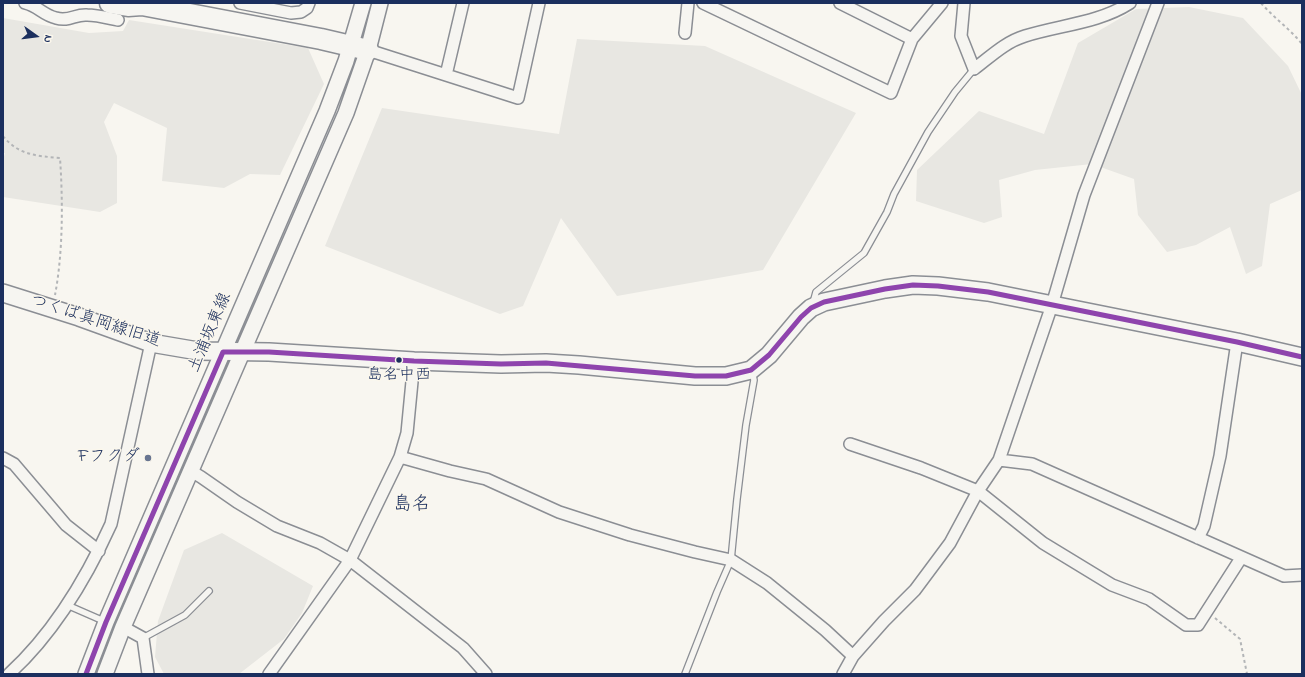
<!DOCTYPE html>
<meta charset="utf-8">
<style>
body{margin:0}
#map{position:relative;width:1305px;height:677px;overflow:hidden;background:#f8f6f0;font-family:"Indie Flower",sans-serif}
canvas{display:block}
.frame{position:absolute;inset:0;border:4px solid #1b2f5e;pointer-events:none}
.north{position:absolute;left:16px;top:16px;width:40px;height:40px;-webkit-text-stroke:3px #fbf7ec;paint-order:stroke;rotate:104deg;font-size:11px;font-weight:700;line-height:16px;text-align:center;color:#1b2f5e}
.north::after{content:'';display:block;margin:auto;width:14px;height:18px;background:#1b2f5e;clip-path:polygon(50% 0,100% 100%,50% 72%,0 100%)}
</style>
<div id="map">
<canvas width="1305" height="677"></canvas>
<div class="frame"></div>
<div class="north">N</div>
</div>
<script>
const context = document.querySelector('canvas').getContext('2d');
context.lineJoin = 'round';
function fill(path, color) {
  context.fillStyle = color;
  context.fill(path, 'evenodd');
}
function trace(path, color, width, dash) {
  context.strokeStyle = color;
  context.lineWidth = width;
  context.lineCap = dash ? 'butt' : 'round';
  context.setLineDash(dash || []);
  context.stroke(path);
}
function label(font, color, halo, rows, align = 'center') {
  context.font = font + ' "Indie Flower","Klee One",sans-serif';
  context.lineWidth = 3;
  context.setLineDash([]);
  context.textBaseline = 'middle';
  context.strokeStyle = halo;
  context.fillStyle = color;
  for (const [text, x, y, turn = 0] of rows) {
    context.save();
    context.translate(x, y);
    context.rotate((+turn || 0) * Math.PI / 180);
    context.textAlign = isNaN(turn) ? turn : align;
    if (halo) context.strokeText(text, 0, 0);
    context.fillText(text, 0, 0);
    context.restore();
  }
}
fill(new Path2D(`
 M1189 7 1243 18 1288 66 1302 95V190L1270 204 1262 266 1246 274 1230 227 1196 245 1167 252 1138 215 1134 179 1092 164 1035 170 999 180 1002 217 984 223 916 201 917 170 979 111 1044 134 1078 43 1136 9Z
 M3 18 89 33 123 31 129 20 308 48 324 84 280 175 250 174 224 188 162 181 167 128 114 103 104 122 117 156V203L100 212 3 197V160L5 153H3Z
 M577 39 705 46 856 113 763 270 617 296 561 218 523 306 500 314 325 246 382 108 559 134Z
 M222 533 313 586 302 613 284 639 239 674H164L155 657 158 621 184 550Z`), '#e8e7e2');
const service = new Path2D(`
 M813 303 816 292 864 253 887 212 894 194 928 132 955 92 974 69
 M67 605 106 622
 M143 638 185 615 209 591
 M685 674 717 592 731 560 737 499 746 425 754 380 752 371`);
const minor = new Path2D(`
 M25 3C38 6 43 15 56 18 69 22 75 14 87 15 97 15 108 18 118 20
 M240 3 291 13 301 12 307 8 309 3
 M703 3 891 93 912 39
 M840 3 912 39 942 3
 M964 3 961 36 974 69C990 57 1005 42 1025 36 1060 25 1099 23 1130 3
 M685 33 688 3
 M368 50 518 98 539 3
 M446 75 463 3
 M850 444 921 468 978 491 1043 543 1112 585 1149 599 1186 625H1198L1241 558
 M400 457 450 471 486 479 559 512 630 535 695 552 731 560 767 583 825 630 853 656
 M3 458 14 464 66 525 99 551
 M999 460 1032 464 1284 576 1302 575
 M191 471 201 477 237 502 277 526 320 543 350 560 463 648 486 674
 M1198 538 1204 526 1220 456 1237 342
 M123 627 143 638 148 674
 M9 674C54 633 86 579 111 524L151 343
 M269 674 350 560 400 457 407 433 414 361
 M843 674 853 656 884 621 915 590 950 543 978 491 999 460 1052 305 1084 195 1158 3`);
const secondary = new Path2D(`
 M86 674 106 622 327 111 346 61 363 3
 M105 674 123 627 346 113 368 50 380 3`);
const primary = new Path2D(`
 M3 293 79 317 151 343 198 351 269 352 414 361 501 364 546 363 579 365 695 376H726L751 370 769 355 801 317 811 308 824 302 885 289 913 285 938 286 988 292 1237 342 1302 357`);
const motorway = new Path2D(`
 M110 3 128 6 142 5 321 39 368 50`);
trace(service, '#8b8e94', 8);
trace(minor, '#8b8e94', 14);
trace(secondary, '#8b8e94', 18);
trace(primary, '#8b8e94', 20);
trace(motorway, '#8b8e94', 23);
trace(new Path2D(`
 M1261 3C1274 18 1290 29 1302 44
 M3 136C18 155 37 156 60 158 63 201 63 253 55 295
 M1215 618 1240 639 1247 674`), '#b3b5b7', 2, [3, 3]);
trace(service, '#f6f5f1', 5.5);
trace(minor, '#f6f5f1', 11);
trace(secondary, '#f6f5f1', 15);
trace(primary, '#f6f5f1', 17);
trace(motorway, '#f6f5f1', 20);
trace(new Path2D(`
 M86 674 106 622 223 352H269L414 361 501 364 546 363 695 376H726L751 370 769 355 801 317 811 308 824 302 885 289 913 285 938 286 988 292 1237 342 1302 357`), '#8e44ad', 5);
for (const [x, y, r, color] of [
 [399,360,3.5,"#1b2f5e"],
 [148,458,4,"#687591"]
]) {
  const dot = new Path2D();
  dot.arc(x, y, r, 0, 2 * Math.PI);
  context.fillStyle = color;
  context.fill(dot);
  trace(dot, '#fbf7ec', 1.5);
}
label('16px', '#1b2f5e', '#fbf7ec', [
 ["島名中西",399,376]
]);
label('17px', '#1b2f5e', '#fbf7ec', [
 ["つくば真岡線旧道",95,322,18],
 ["土浦坂東線",211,333,-67]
]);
label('17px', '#1b2f5e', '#fbf7ec', [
 ["Fフクダ",140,458]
], 'right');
label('19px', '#1b2f5e', '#fbf7ec', [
 ["島名",412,506]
]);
</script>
